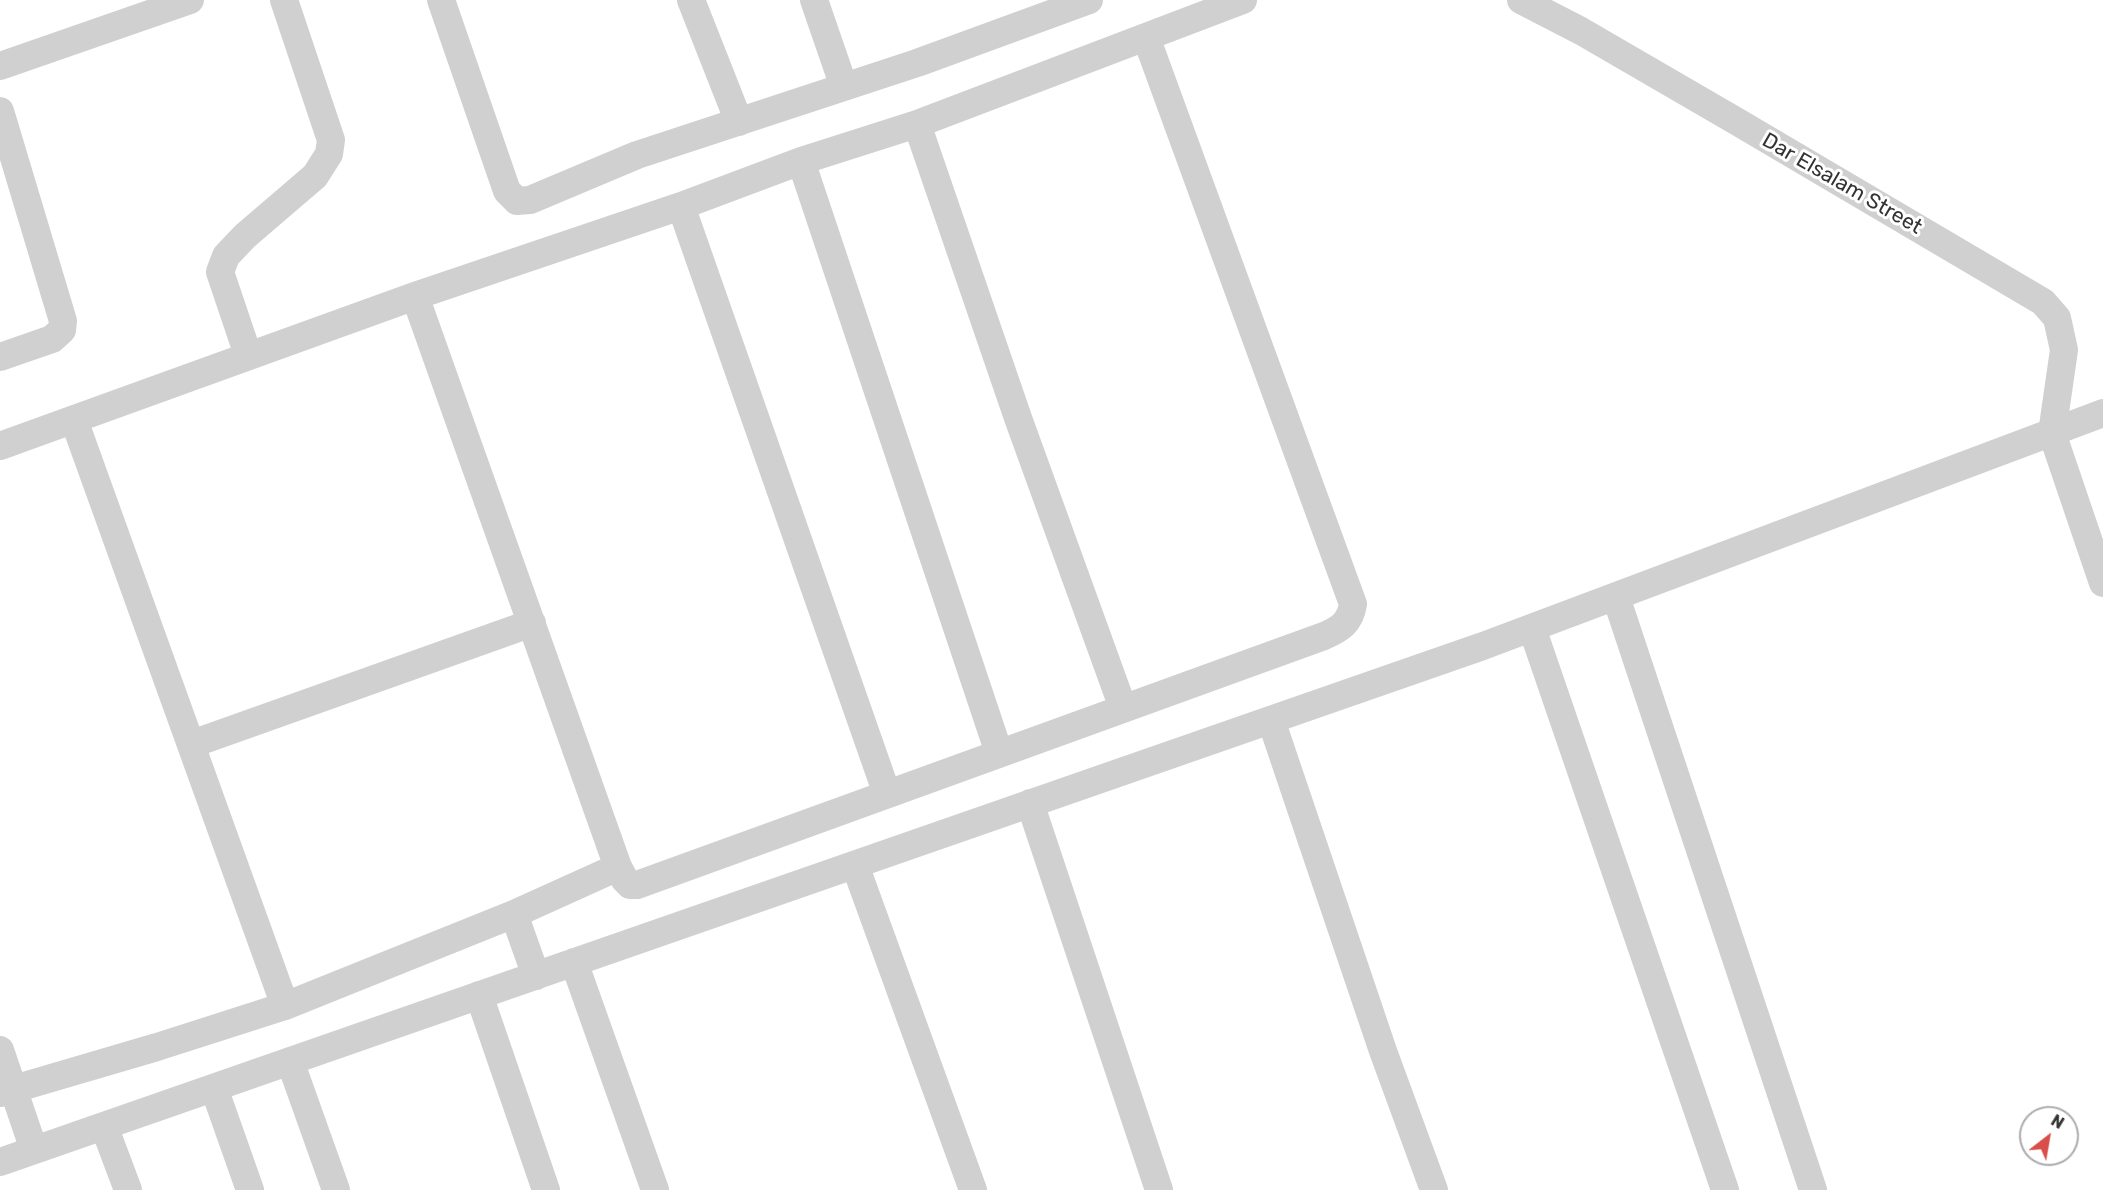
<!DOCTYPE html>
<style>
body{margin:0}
#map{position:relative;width:2103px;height:1190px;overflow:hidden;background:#fff;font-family:Rubik,sans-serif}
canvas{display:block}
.north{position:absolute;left:2019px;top:1106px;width:60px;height:60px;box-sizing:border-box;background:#fff;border:2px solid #adadad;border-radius:50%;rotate:31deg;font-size:16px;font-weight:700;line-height:24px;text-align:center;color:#333}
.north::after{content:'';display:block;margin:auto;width:21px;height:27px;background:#d74f48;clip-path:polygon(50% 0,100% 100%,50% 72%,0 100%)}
</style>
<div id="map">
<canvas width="2103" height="1190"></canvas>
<div class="north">N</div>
</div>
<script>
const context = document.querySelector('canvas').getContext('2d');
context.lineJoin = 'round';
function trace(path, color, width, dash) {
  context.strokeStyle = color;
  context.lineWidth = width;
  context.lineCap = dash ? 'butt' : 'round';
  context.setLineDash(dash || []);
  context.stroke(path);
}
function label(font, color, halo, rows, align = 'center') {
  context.font = font + ' Rubik,sans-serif';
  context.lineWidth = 6;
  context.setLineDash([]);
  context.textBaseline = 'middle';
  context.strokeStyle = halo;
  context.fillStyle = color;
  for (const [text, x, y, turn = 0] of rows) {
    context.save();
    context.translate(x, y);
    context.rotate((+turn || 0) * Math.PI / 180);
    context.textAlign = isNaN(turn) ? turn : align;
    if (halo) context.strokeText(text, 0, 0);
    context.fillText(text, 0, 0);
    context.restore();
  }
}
trace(new Path2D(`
 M441 0 507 191 517 201 530 200 637 155 917 63 1089 0
 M691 0 739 122
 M814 0 844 87
 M1521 0 1581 31 1736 121 2043 302 2057 318 2064 350 2052 433 2103 583
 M0 66 190 0
 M0 111 63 321 62 330 52 339 0 357
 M917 124 1018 418 1123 708
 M801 161 999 753
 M681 206 887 794
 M415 296 618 867 625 880 630 885H637L1324 636C1340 629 1350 623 1353 604L1146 37
 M248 355 220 272 226 256 245 236 315 176 329 154 331 140 284 0
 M74 420 285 1006
 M0 446 415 296 681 206 801 161 917 124 1243 0
 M1616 597 1813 1190
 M1532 628 1725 1190
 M1271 720 1383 1051 1434 1190
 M192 744 532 623
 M1030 803 1159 1190
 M855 865 973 1190
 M514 914 536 976
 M574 962 655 1190
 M479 995 546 1190
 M0 1050 34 1150
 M290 1061 336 1190
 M214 1088 250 1190
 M0 1093 157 1047 285 1006 514 914 618 867
 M104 1126 128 1190
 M0 1162 1483 646 2103 413`), '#d0d0d0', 28);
label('21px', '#333', '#fff', [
 ["Dar Elsalam Street",1842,184,30]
]);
</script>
